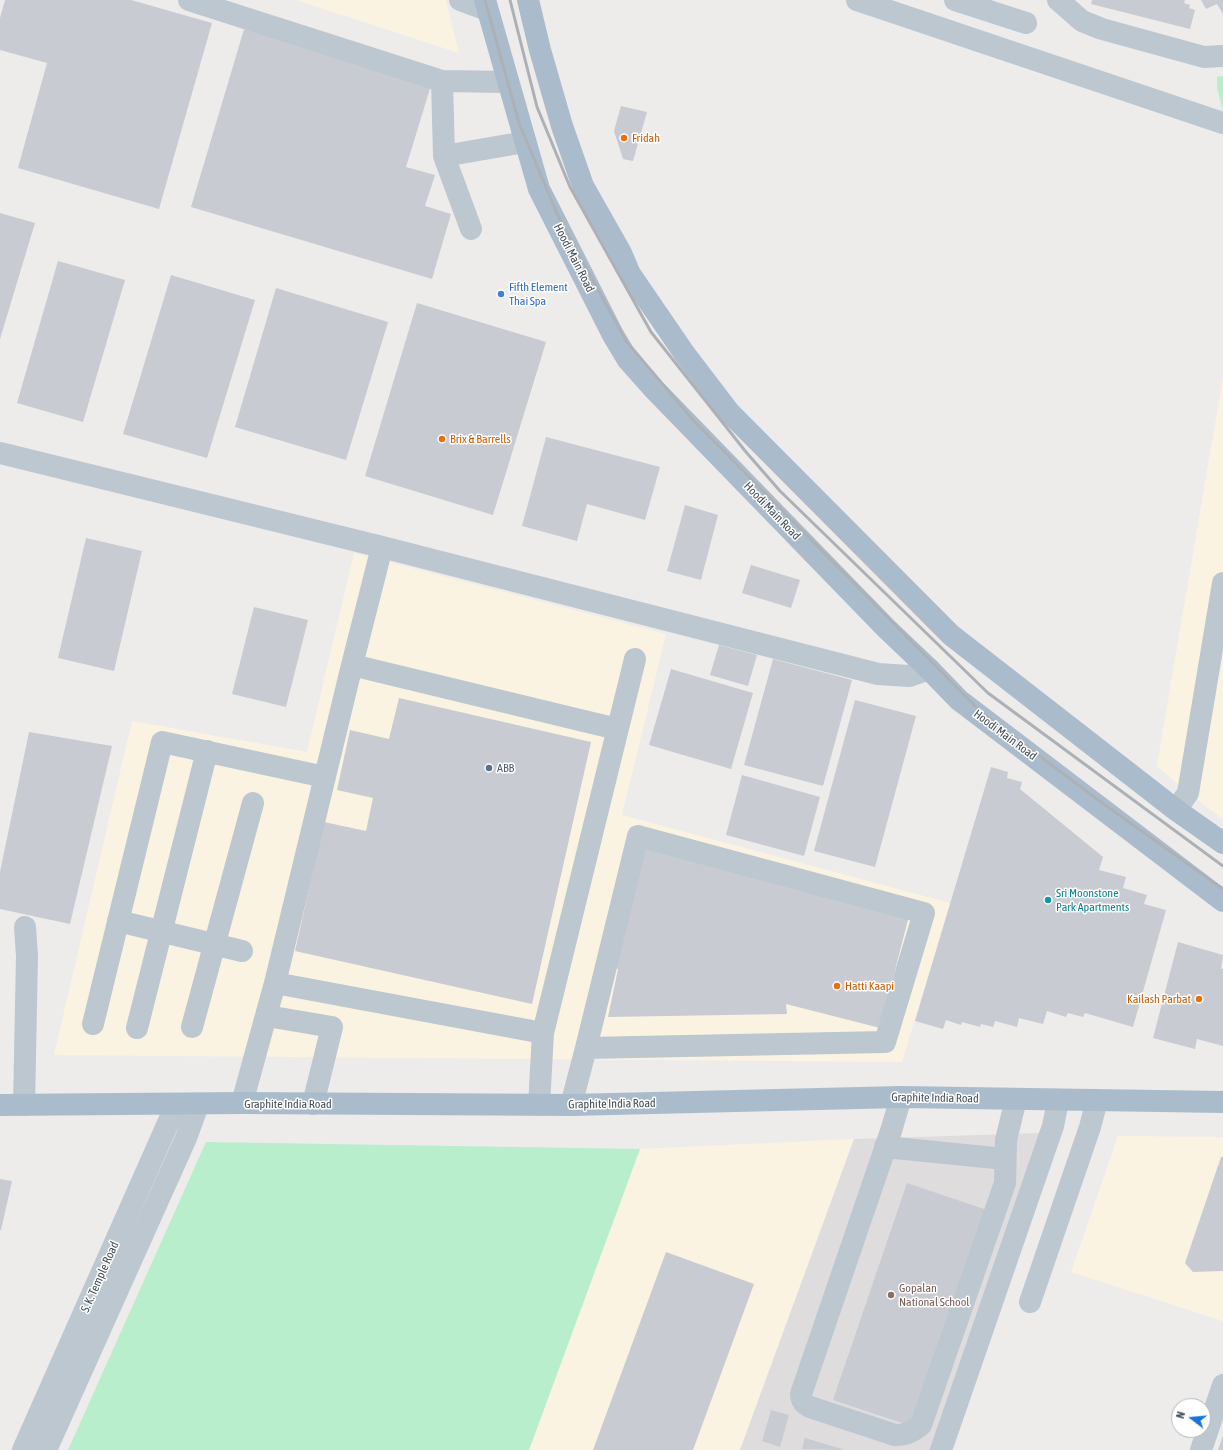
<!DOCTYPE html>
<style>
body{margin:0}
#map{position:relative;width:1223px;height:1450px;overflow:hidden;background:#eeebeb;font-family:"Asap Condensed",sans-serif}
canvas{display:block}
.north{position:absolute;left:1171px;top:1398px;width:40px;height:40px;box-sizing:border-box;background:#fff;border:1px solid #b4b9bd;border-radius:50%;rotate:286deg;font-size:11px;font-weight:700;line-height:16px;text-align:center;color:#445059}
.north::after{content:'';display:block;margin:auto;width:14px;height:18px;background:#1774dd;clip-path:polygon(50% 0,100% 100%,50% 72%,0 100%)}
</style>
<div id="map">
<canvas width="1223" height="1450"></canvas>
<div class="north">N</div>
</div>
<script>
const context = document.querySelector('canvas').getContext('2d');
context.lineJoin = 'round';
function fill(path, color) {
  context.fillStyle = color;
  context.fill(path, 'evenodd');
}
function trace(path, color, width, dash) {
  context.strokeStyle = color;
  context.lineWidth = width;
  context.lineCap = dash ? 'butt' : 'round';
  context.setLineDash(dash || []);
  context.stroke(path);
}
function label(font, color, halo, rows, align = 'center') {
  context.font = font + ' "Asap Condensed",sans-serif';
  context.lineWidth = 3;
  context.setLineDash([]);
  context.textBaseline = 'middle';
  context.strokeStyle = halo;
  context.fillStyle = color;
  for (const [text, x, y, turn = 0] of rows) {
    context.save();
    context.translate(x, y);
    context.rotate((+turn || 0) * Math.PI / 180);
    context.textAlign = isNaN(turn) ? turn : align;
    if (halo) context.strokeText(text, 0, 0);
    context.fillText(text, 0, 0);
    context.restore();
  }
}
fill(new Path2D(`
 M296 0H446L459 53Z
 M1223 377V819L1188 793 1157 766Z
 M354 553 666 634 622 815 950 903 902 1062 54 1055 132 721 307 752Z
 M1118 1136 1223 1137V1321L1071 1272Z
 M854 1139 740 1450H529L640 1149Z`), '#fbf3e2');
fill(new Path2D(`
 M1042 1133 931 1450H740L854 1139Z`), '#dfdcdd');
fill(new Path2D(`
 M1223 76V111L1217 88V77Z
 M206 1142 640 1149 529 1450H68Z`), '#b8eecb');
fill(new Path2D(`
 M5 0H131L212 23 159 209 18 168 47 63 0 50V18Z
 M1092 0H1185L1184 3 1190 5 1189 8 1195 10 1190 29 1091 4Z
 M1201 0H1223V14L1217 4 1206 9Z
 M245 26 432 82 406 167 435 175 425 206 451 214 432 279 191 207Z
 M621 106 647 112 633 161 623 159 614 131Z
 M0 213 35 223 0 339Z
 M58 261 125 280 83 422 17 403Z
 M171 275 255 300 207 458 123 434Z
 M276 288 388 322 346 460 235 427Z
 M417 303 546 342 493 515 365 476Z
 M546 437 660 467 645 520 587 504 577 541 522 526Z
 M685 505 718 515 701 580 667 571Z
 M86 538 142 551 114 671 58 658Z
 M751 565 800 580 791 608 742 593Z
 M254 607 308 620 286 707 232 694Z
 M719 645 757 655 748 686 710 675Z
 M773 659 852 680 823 786 744 765Z
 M671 669 753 693 731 769 649 745Z
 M399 698 591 742 532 1004 295 951 324 822 366 831 373 798 337 790 350 730 389 739Z
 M855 700 916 716 875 867 814 851Z
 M29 732 112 746 70 924 0 909V872Z
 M991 767 1008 772 1007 778 1022 782 1020 789 1103 857 1099 870 1126 877 1123 888 1147 895 1144 904 1166 910 1133 1027 1085 1013 1083 1017 1068 1013 1066 1017 1047 1011 1043 1024 1019 1018 1017 1027 995 1021 993 1027 981 1024 980 1027 962 1022 961 1025 946 1020 943 1029 915 1021Z
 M742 775 820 797 804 856 726 835Z
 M644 848 909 916 880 1028 786 1004 787 1014 608 1017 618 969 613 967Z
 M1178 942 1223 955 1221 969H1223V1046L1197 1039 1195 1049 1153 1038Z
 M1221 1157H1223V1271L1193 1272 1185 1263Z
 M0 1179 12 1181 1 1230H0Z
 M907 1183 993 1212 920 1429 833 1400Z
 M666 1252 754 1284 693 1450H593Z
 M771 1410 789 1415 780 1447 762 1441Z
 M1223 1435V1450H1218Z
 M805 1438 845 1450 802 1449Z`), '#c8cbd1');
trace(new Path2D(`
 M189 0 442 81 508 82
 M460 0 487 10
 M857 0 1223 123
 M955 0 1026 23
 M1058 0 1082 21 1102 29 1204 57 1223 56
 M442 81 444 156 471 229
 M444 156 525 142
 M0 453 382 547 878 674 909 676 929 669
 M352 665 617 729
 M1176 810 1188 793 1223 583
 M118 921 242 951
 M275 983 352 665 382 547
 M267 1016 332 1027 313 1104
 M93 1024 162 742 325 777
 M192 1027 253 803
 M137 1028 207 751
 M543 1033 635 659
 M901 1097 891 1131 801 1394C801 1401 804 1404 810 1407L895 1435C906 1435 912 1432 921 1425L1005 1183 1006 1140 1016 1099
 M242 1103 275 983 543 1033 539 1105
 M24 1105 27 956 25 927
 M571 1105 586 1048 638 836 924 913 885 1042 586 1048
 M885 1147 1005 1159
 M1030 1302 1090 1127 1097 1100
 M23 1450 176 1105
 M46 1450 186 1138 198 1105
 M941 1450 1053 1126 1058 1101
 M1201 1450 1223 1385`), '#bcc7cf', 22);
trace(new Path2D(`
 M485 0 539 189 613 335 628 360 652 387 886 628 929 669 959 700 1223 901
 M528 0 540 50 562 126 583 186 621 253 630 274 684 353 729 412 951 635 1176 810 1223 843
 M0 1105 242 1103 571 1105 901 1097 1223 1102`), '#aabccc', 22);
trace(new Path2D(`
 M485 0 519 123 558 216 626 341 693 420 982 713 1105 805 1223 889
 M510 0 537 107 570 187 651 332 746 452 780 491 988 693 1223 866`), '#adb1b6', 3);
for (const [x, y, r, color] of [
 [624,138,4,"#e8710a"],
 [501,294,4,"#3f7fe0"],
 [442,439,4,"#e8710a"],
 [489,768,4,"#5c6f8a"],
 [1048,900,4,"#0f9aa8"],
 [837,986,4,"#e8710a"],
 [1199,999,4,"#e8710a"],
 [891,1295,4,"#8d6e63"]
]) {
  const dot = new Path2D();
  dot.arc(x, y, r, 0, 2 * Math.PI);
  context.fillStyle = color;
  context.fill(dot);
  trace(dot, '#fff', 1.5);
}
label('12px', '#c56008', '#fff', [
 ["Fridah",632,138],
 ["Brix & Barrells",450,439],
 ["Hatti Kaapi",845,986],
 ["Kailash Parbat",1191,999,"right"]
], 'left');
label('12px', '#445059', '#fff', [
 ["Hoodi Main Road",574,258,63],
 ["Hoodi Main Road",772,511,46],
 ["Hoodi Main Road",1005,735,37],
 ["Graphite India Road",935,1098,1],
 ["Graphite India Road",288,1104],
 ["Graphite India Road",612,1104,-1],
 ["S. K. Temple Road",100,1277,-66]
]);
label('12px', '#366cbe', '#fff', [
 ["Fifth Element",509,287],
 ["Thai Spa",509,301]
], 'left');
label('12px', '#4e5e75', '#fff', [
 ["ABB",497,768]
], 'left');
label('12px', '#0d838f', '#fff', [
 ["Sri Moonstone",1056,893],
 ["Park Apartments",1056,907]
], 'left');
label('12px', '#785e54', '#fff', [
 ["Gopalan",899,1288],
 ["National School",899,1302]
], 'left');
</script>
